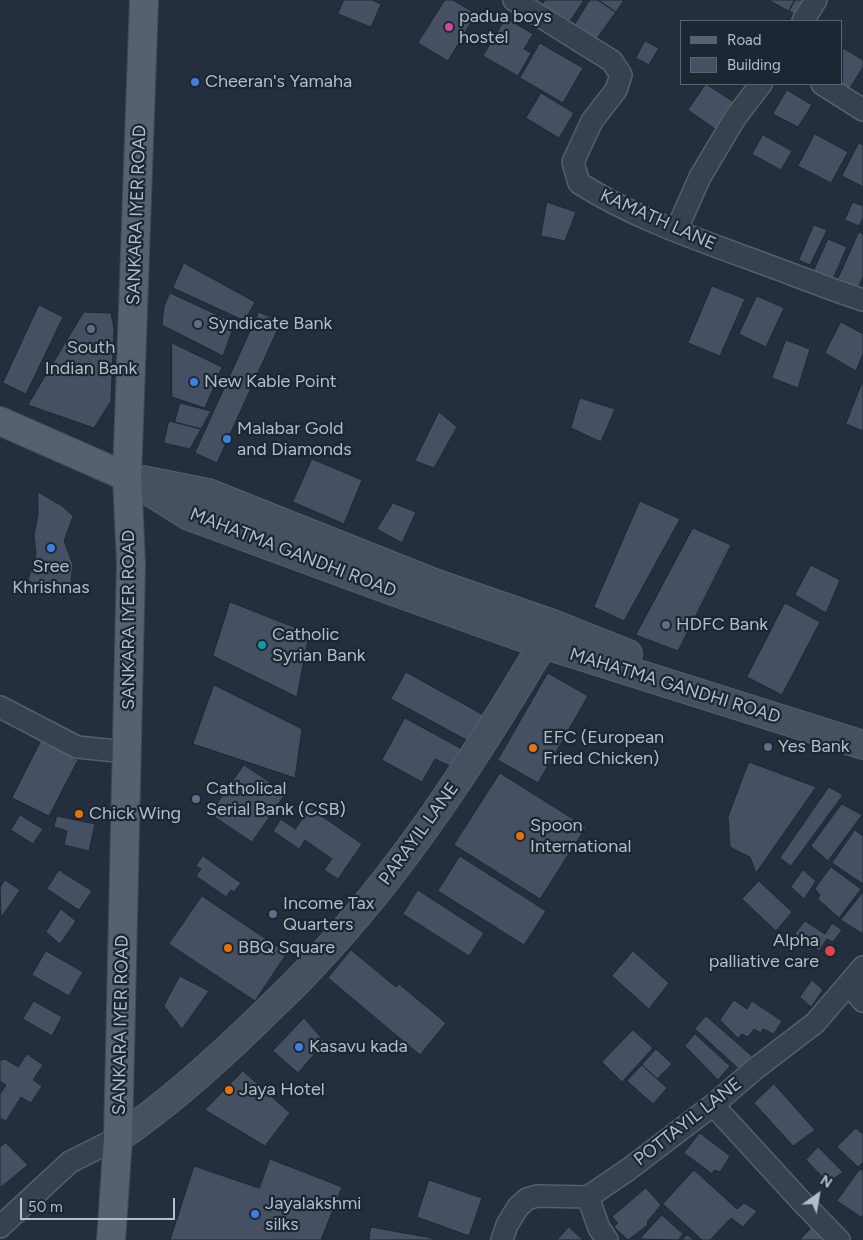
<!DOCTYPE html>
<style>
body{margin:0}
#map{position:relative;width:863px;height:1240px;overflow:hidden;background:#242f3e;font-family:Figtree,sans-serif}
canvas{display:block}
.legend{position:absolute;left:680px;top:20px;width:162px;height:65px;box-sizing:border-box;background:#1d2633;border:1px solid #59626f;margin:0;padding:6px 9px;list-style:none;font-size:15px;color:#b4bcc9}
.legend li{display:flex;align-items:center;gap:10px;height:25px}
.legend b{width:25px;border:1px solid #59626f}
.north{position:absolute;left:793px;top:1170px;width:50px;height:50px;-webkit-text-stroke:4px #1d2633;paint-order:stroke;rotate:32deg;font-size:14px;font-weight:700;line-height:20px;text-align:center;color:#b4bcc9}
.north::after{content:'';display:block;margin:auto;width:18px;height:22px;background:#b4bcc9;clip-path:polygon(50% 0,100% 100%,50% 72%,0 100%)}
.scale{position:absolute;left:20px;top:1198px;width:155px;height:22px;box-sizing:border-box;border:2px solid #b4bcc9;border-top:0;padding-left:6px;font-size:15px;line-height:18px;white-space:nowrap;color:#b4bcc9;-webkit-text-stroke:4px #1d2633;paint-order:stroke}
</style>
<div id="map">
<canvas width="863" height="1240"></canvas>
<ul class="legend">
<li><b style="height:6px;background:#56606e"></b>Road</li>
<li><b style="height:14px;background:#455162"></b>Building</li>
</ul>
<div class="north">N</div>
<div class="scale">50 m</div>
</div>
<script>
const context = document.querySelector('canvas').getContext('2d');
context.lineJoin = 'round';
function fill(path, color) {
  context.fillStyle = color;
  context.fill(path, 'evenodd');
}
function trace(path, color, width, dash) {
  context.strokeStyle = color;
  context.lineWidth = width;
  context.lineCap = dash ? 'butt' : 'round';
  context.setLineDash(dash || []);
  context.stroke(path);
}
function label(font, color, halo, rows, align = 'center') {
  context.font = font + ' Figtree,sans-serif';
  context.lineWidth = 4.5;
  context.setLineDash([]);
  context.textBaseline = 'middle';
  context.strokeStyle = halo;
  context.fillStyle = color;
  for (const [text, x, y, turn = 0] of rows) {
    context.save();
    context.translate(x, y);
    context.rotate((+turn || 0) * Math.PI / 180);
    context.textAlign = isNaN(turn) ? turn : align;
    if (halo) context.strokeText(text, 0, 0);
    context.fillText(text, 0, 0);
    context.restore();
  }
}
const building = new Path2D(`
 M344 0H372L381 4 371 27 338 14Z
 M445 0H453L476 14 448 61 418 43Z
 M545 0H584L570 21 563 17 560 21 541 7Z
 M590 0H598L616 12 595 41 574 26Z
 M598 0H624L616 12Z
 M769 0H795L789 11Z
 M795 0H805L801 18 789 11Z
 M506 18 533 34 524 49 531 53 518 76 483 56Z
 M645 41 659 48 649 65 636 58Z
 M540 43 583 68 563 103 520 78Z
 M843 48 863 60V67L847 93 832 84H842Z
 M706 84 737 104 718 131 688 110Z
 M787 90 812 105 798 127 773 114Z
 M541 93 574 113 559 138 526 118Z
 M815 134 848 152 831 183 798 166Z
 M763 135 792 151 781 170 752 154Z
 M859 143 863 145V187L842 176Z
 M547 202 576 212 565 241 541 236Z
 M853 202 863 206V218L859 226 845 220Z
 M814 225 827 230 810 265 799 260Z
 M859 232 863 234V277L858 288 838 279Z
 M828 239 847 247 831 283 812 275Z
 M184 263 255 302 245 321 173 288Z
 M712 286 745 299 720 356 688 343Z
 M170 293 235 323 223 356 162 325 164 307Z
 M757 296 784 308 766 347 739 334Z
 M39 305 63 317 26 394 3 383Z
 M84 312 111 313 114 329 111 401 94 428 28 405Z
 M259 312 281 322 217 463 195 453Z
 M841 322 863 334V354L856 371 825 353Z
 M786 340 810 349 798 388 772 378Z
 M172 343 222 367 205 408 172 397Z
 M863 380V431L846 424Z
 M580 398 615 409 601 442 571 428Z
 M180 403 211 411 201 429 175 422Z
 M439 412 457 427 434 468 415 461Z
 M169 421 201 429 190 449 164 443Z
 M312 459 362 480 344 524 293 502Z
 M38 492 62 506 73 516 64 541 73 565 70 588 65 595 48 592 28 580 36 554 34 535 38 514Z
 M640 501 680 519 624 621 594 607Z
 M393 503 416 512 402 543 377 529Z
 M693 528 731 545 678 651 636 635Z
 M811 565 840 580 826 613 795 595Z
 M230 602 309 633 297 697 213 656Z
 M785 603 820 622 782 695 747 677Z
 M406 672 487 717 472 743 391 699Z
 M548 673 588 696 538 783 498 760Z
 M214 685 302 729 295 778 193 744Z
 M405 718 462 749 452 767 435 759 422 782 382 760Z
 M41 741 78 760 49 816 12 798Z
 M749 762 816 787 756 873 750 857 730 847 728 817Z
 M244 765 286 793 252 842 210 814Z
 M500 773 586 827 540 899 454 845Z
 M829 787 843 795 791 866 780 858Z
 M842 804 862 815 828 861 811 846Z
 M310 808 362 844 338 879 324 870 332 859 305 840 299 849 273 831 281 819 295 829Z
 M20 815 43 829 33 844 11 830Z
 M57 816 95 824 89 851 64 845 67 831 54 827Z
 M855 830 863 836V884L832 863Z
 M203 856 241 883 234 892 231 890 226 897 196 876 201 869 196 866Z
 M460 856 546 911 524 945 438 891Z
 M831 867 861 889 839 918 818 899 820 895 815 889Z
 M59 870 92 891 79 910 47 889Z
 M803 870 816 881 804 899 791 887Z
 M5 880 20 890 1 918 0 888Z
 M759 881 792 912 776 931 742 899Z
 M418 890 484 933 469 956 403 914Z
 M863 892V934L841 920Z
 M202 896 287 953 255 1001 169 944Z
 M61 909 76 921 60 944 46 932Z
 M805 921 825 934 832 923 842 930 833 942 827 939 819 951 795 934Z
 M351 950 396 987 399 984 446 1023 420 1055 328 978Z
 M46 951 83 972 69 996 32 975Z
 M633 951 669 983 649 1009 612 976Z
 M180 976 209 991 182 1029 164 1006Z
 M812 980 823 990 811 1007 800 997Z
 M734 1000 747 1009 752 1001 782 1021 774 1034 763 1029 761 1033 754 1029 748 1037 742 1034 738 1038 720 1020Z
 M34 1001 62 1017 52 1036 23 1019Z
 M706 1016 752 1056 741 1071 695 1029Z
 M304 1018 325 1042 298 1073 273 1051Z
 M633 1030 653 1048 622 1082 602 1062Z
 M695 1034 730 1066 718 1080 685 1046Z
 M656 1049 672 1064 657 1079 642 1065Z
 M27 1054 43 1065 33 1080 42 1086 31 1103 21 1097 6 1121 0 1118V1094L6 1085 0 1081V1060L5 1059 18 1067Z
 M642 1065 667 1088 653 1104 627 1081Z
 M243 1071 290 1113 265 1146 205 1110Z
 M774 1084 815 1130 793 1146 754 1103Z
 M856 1128 863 1134V1162L858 1167 837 1147Z
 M700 1133 730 1156 720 1172 714 1170 712 1174 684 1153Z
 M6 1143 28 1165 0 1188V1147Z
 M818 1147 843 1172 828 1183 806 1160Z
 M270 1159 342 1187 321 1240H170L194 1166 259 1188Z
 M860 1169 863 1171V1215L861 1217 837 1201Z
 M694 1170 737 1209 744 1203 757 1211 743 1227 731 1218 710 1240H702L663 1204Z
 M429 1180 482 1198 469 1236 417 1217Z
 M646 1188 661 1205 647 1222 648 1225 628 1240 614 1227 618 1223 612 1217Z
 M662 1215 683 1234 678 1240 640 1239Z
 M371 1227 432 1238V1240H369Z
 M569 1227 583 1240H557Z
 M811 1228 824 1240H800Z
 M687 1235 694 1240H682Z`);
fill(building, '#455162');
trace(building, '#1f2835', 1);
const street = new Path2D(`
 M514 0 612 61 621 75 616 90 592 121 573 162 579 183C631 216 688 236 745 257 785 271 823 287 863 300
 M803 21 816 0
 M822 84 863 110
 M676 231 700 177 735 118 761 84
 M0 707 77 747 127 752
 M849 985 863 1001
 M713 1105 801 1201 839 1240
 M588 1197 599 1228 607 1240
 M0 1227 70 1162 118 1138
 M502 1240 507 1225 518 1207 527 1199 537 1196 588 1197 629 1169 713 1105 755 1069 815 1023 863 967`);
const secondary = new Path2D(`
 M127 477 189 516 379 586 527 639 863 745
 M142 480 208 493 434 583 550 623 628 654
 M118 1138C170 1103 216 1061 260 1018 277 1001 295 985 311 967 403 871 475 758 543 644L549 627`);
const primary = new Path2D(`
 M0 421 127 477
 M111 1240 118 1138 131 563 127 477 144 0`);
trace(street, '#565f6c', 24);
trace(secondary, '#565f6c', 30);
trace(primary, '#414a57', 30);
trace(street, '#38414e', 21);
trace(secondary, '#465061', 28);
trace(primary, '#56606e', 28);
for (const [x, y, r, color] of [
 [449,27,5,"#d1479c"],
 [195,82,5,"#3f7fe0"],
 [198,324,5,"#5c6f8a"],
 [91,329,5,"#5c6f8a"],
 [194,382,5,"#3f7fe0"],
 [227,439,5,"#3f7fe0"],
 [51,548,5,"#3f7fe0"],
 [666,625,5,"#5c6f8a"],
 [262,645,5,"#0f9aa8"],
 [768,747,5,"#5c6f8a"],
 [533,748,5,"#e8710a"],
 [196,799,5,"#5c6f8a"],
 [79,814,5,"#e8710a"],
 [520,836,5,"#e8710a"],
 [273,914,5,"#5c6f8a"],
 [228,948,5,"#e8710a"],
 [830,951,6,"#e0444e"],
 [299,1047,5,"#3f7fe0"],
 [229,1090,5,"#e8710a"],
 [255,1214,5,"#3f7fe0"]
]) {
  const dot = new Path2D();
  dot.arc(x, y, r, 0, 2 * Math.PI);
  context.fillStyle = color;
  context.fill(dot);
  trace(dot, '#1d2633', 2);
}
label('18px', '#b4bcc9', '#1d2633', [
 ["padua boys",459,17],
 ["hostel",459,38],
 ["Cheeran's Yamaha",205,82],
 ["Syndicate Bank",208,324],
 ["South",91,348,"center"],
 ["Indian Bank",91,369,"center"],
 ["New Kable Point",204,382],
 ["Malabar Gold",237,429],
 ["and Diamonds",237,450],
 ["Sree",51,567,"center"],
 ["Khrishnas",51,588,"center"],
 ["HDFC Bank",676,625],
 ["Catholic",272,635],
 ["Syrian Bank",272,656],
 ["EFC (European",543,738],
 ["Fried Chicken)",543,759],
 ["Yes Bank",778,747],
 ["Catholical",206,789],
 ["Serial Bank (CSB)",206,810],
 ["Chick Wing",89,814],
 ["Spoon",530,826],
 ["International",530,847],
 ["Income Tax",283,904],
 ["Quarters",283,925],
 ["Alpha",819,941,"right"],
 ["palliative care",819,962,"right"],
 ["BBQ Square",238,948],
 ["Kasavu kada",309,1047],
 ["Jaya Hotel",239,1090],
 ["Jayalakshmi",265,1204],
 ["silks",265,1225]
], 'left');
label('18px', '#b4bcc9', '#1d2633', [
 ["SANKARA IYER ROAD",137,215,-88],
 ["KAMATH LANE",658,220,24],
 ["MAHATMA GANDHI ROAD",293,553,21],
 ["SANKARA IYER ROAD",129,620,-90],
 ["MAHATMA GANDHI ROAD",675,686,17],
 ["PARAYIL LANE",419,834,-54],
 ["SANKARA IYER ROAD",121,1025,-89],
 ["POTTAYIL LANE",688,1122,-38]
]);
</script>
